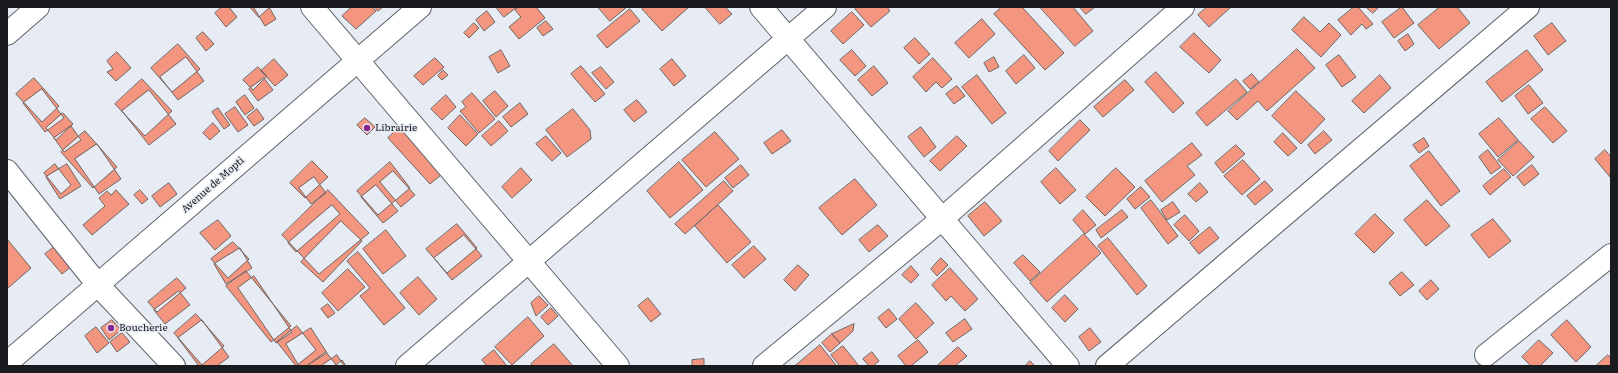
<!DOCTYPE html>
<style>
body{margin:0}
#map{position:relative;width:1618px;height:373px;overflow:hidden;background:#e7ecf4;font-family:Literata,serif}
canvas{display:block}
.frame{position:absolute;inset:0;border:8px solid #191b1e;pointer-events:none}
</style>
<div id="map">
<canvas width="1618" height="373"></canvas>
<div class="frame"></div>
</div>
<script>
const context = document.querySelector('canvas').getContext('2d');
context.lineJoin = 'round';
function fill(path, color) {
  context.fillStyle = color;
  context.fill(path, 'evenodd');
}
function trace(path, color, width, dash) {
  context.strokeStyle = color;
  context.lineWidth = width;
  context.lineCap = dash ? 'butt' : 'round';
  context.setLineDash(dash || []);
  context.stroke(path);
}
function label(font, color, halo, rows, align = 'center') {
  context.font = font + ' Literata,serif';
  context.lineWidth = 3;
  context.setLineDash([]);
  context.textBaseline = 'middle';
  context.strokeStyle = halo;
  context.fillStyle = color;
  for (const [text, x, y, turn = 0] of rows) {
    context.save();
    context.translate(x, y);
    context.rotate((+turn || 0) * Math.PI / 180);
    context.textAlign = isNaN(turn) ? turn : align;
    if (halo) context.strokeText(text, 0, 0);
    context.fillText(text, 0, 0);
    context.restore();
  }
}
const building = new Path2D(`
 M222 7H229L237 17 226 27 215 13Z
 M250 7H270L259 17Z
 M256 7H269L276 19 265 26 254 8Z
 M352 7H372L376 11 356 29 342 16Z
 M375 7H383L378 11Z
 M496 7H517L504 17Z
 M519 7H536L545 18 519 39 509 27 521 17 515 10Z
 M598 7H627L610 21Z
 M644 7H689L662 31 642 9Z
 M705 7H725L732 14 720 24Z
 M857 7H887L890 11 871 27 855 9Z
 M1002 7H1022L1064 53 1045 70 994 14Z
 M1040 7H1073L1093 31 1075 46Z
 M1080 7H1095L1086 14Z
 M1207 7H1231L1209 27 1198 15Z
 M1354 7H1358L1373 24 1366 29 1362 24 1351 35 1338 20Z
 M1366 7H1379L1373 13Z
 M1402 7 1414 23 1394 38 1382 22Z
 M1440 7H1457L1470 23 1439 49 1418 25Z
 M630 9 640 21 607 48 597 36Z
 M487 11 495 22 484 31 476 20Z
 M852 12 864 25 843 44 831 31Z
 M1304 17 1320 32 1329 23 1341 35 1321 57 1292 30Z
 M982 19 995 34 969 58 955 43Z
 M546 21 553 29 543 36 537 28Z
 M474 23 479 28 469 38 464 33Z
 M1552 23 1566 41 1548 55 1534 36Z
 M203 32 214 44 206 51 196 38Z
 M1194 33 1221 60 1209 73 1180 47Z
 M1408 34 1414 44 1405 51 1398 41Z
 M915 38 930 54 919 64 904 48Z
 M178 44 200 69 172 92 151 68Z
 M1297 49 1315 68 1267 111 1258 101 1237 120 1228 111Z
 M501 50 510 66 498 73 489 57Z
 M852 50 866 66 855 76 840 60Z
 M1527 50 1543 70 1502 102 1486 82Z
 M117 52 131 68 116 81 107 72 113 69 107 61Z
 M1024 55 1035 68 1016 84 1006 71Z
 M1339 55 1356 77 1342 87 1326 65Z
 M186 57 204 81 178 100 160 77Z
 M994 57 999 67 989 72 984 63Z
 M435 58 444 67 423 85 414 76Z
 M933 58 952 79 942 88 936 82 926 92 913 77Z
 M274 59 288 75 275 86 261 71Z
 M672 59 686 76 674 86 660 69Z
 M581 66 605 94 595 102 571 74Z
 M874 66 888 83 872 96 858 80Z
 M258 67 267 76 253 90 243 80Z
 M601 67 614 82 606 89 592 73Z
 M443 70 448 75 442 80 438 76Z
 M1156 72 1184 103 1173 113 1145 82Z
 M1252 74 1259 82 1250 89 1243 81Z
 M977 75 1006 113 992 124 962 87Z
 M1380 75 1391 88 1364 113 1352 101Z
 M34 78 59 106 42 122 16 94Z
 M264 78 273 90 258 101 249 89Z
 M142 79 172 111 145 136 115 104Z
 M1236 79 1247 92 1207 126 1196 113Z
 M1125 80 1134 90 1103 117 1094 107Z
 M1529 85 1543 103 1528 114 1515 96Z
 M957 86 965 96 954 104 946 94Z
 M42 89 64 118 45 132 23 103Z
 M149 90 176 124 149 145 122 111Z
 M495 91 508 106 496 117 483 101Z
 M1296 91 1325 119 1301 144 1272 116Z
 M472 93 495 119 479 133 460 111 466 107 462 102Z
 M245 95 254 108 245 115 236 102Z
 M446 95 456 107 442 120 431 109Z
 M637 100 647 112 634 122 624 110Z
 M520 103 528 114 511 127 503 117Z
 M235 107 248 125 238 132 225 114Z
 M1545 107 1567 131 1553 143 1531 119Z
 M218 108 230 125 224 129 212 112Z
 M257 109 264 119 254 126 247 117Z
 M573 109 590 130 591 139 567 157 546 130Z
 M63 113 73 124 56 140 46 128Z
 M460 115 478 134 466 146 448 128Z
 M365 118 375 127 367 135 357 125Z
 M1499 118 1518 140 1498 157 1479 134Z
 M1080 120 1090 130 1058 161 1049 151Z
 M499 121 508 131 491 146 482 136Z
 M213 123 220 131 210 140 203 133Z
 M71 126 81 140 64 152 54 138Z
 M400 127 441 175 430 184 388 138Z
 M921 127 936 147 924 157 908 137Z
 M782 130 791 141 772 154 764 143Z
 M85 131 117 167 93 188 61 152Z
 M1324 131 1332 140 1315 154 1308 145Z
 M715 132 739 159 706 187 682 160Z
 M1283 133 1297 148 1288 156 1274 142Z
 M546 136 561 153 552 161 536 144Z
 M957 136 967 146 940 171 930 161Z
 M1424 138 1429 146 1419 153 1413 145Z
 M1519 141 1534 157 1513 176 1498 160Z
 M1192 143 1202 155 1187 166 1195 175 1162 202 1145 181Z
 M97 144 121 179 99 194 75 159Z
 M1236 145 1245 154 1223 173 1215 163Z
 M1488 150 1501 167 1491 174 1479 157Z
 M1605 150 1611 157 1610 177 1595 159Z
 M1429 151 1460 191 1441 206 1410 166Z
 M1243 160 1260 179 1242 195 1224 176Z
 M312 161 328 177 305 198 290 183Z
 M390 162 410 188 378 215 357 191Z
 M679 162 703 190 670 218 647 191Z
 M55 164 71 185 61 194 44 173Z
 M67 164 81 186 60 199 46 177Z
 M741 165 749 175 733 188 725 178Z
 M1532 165 1539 174 1524 186 1517 177Z
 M521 168 532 180 512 198 502 187Z
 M1056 168 1076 190 1060 204 1041 182Z
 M1116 168 1135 187 1105 216 1086 197Z
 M1504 169 1511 177 1490 195 1483 186Z
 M393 171 415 195 401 207 380 182Z
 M314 177 326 193 311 204 299 188Z
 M855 179 877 205 842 235 819 208Z
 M724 181 733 191 685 234 675 224Z
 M1265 181 1273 190 1255 205 1247 196Z
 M169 183 177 194 160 207 152 196Z
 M1200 183 1208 192 1196 202 1188 194Z
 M376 185 398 211 383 223 361 197Z
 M1141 187 1150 197 1135 209 1127 199Z
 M116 190 129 204 92 235 83 225 105 206 99 198 107 191 111 195Z
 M140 190 148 199 142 204 134 195Z
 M328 190 369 233 319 274 282 235Z
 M1151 200 1178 236 1168 244 1141 208Z
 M1427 200 1450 226 1426 246 1404 220Z
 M985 202 1002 221 984 236 968 216Z
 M1173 202 1180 212 1167 220 1161 210Z
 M332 205 340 214 296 252 288 243Z
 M718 205 751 242 727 263 695 226Z
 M1083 210 1096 225 1085 234 1073 220Z
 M1122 210 1128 217 1101 238 1096 230Z
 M1375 214 1394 233 1374 253 1355 234Z
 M1185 215 1199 231 1189 241 1174 225Z
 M1493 219 1511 241 1489 258 1471 235Z
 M218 220 231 236 215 250 200 233Z
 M341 221 362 241 323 282 301 262Z
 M457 224 477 248 447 273 426 249Z
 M878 225 888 236 869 252 859 240Z
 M1210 227 1219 238 1199 254 1190 243Z
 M386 230 406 256 383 274 363 249Z
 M1084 234 1101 253 1047 302 1030 283Z
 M464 235 482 256 452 280 434 258Z
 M1108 238 1147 286 1137 295 1098 246Z
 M7 239 31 268 8 288 7 286Z
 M61 242 77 262 62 274 45 254Z
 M233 242 249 259 228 278 211 259Z
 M754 246 766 259 744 278 732 265Z
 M240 248 252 268 226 284 214 264Z
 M358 252 405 308 384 325 360 296 370 288 347 261Z
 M1023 255 1040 272 1030 281 1014 263Z
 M941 258 948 265 937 276 931 269Z
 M798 265 809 275 795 291 784 280Z
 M911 266 919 275 911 283 902 275Z
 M950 268 978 299 965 311 951 296 946 301 932 285Z
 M348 269 365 287 338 311 322 293Z
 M246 271 291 326 271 342 226 286Z
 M1402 272 1414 285 1400 296 1389 283Z
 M254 276 292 332 276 343 238 288Z
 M418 277 437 299 419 315 400 293Z
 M177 278 186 288 157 312 148 302Z
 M1431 280 1439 289 1427 300 1419 291Z
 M179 291 190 305 165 324 154 310Z
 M1065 295 1078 309 1065 322 1052 308Z
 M539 296 548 305 536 316 531 303Z
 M648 298 661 314 651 322 638 306Z
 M916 303 934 323 916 339 899 319Z
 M328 304 335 313 328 318 321 309Z
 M551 308 558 316 548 325 541 317Z
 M889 309 897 319 886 328 878 318Z
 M196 314 224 346 202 365 174 333Z
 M528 317 544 336 512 365 495 347Z
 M965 319 972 329 953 342 946 333Z
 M112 320 121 330 109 340 101 328Z
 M202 320 229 357 217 366H199L178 338Z
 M1567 320 1591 347 1576 362 1551 335Z
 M854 324 853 331 840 343 832 334Z
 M297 326 316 350 296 366 277 342Z
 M96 327 109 343 97 353 85 336Z
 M311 328 327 353 306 366H299L286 344Z
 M1090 328 1101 342 1089 351 1079 337Z
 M122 333 130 342 117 352 110 342Z
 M832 334 840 343 830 352 822 343Z
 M918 340 928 352 911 366H906L898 356Z
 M1539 340 1553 353 1540 366H1531L1522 357Z
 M554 344 573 366H533L531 364Z
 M820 345 836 365 835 366H795Z
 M843 346 859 366H840L831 355Z
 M958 347 967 356 955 366H937Z
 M494 350 507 366H487L482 360Z
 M326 352 336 365 342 360 346 366H307Z
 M872 352 879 361 873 366H869L863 359Z
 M337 355 344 366H321Z
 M1608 355 1611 358V366H1596Z
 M704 359V366H692V360Z
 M1030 361 1035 366H1025Z`);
fill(building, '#f4957f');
trace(building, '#6e6563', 1);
const street = new Path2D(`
 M312 7 618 366
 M761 7 1068 366
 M7 34 38 7
 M7 171 98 285 174 366
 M1486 355 1611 255
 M407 366 825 7
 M764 366 942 219 1183 7
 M1107 366 1528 7`);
const secondary = new Path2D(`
 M7 363 420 7`);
trace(street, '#5e636a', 24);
trace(secondary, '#5e636a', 24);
trace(street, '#fff', 22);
trace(secondary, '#fff', 22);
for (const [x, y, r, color] of [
 [367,128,4,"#872690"],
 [111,328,4,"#872690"]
]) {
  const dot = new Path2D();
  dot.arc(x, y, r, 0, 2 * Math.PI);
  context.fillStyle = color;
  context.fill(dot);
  trace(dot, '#e7ecf4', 1.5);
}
label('10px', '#191b1e', '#e7ecf4', [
 ["Librairie",375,128],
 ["Boucherie",119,328]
], 'left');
label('10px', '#191b1e', '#e7ecf4', [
 ["Avenue de Mopti",213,185,-41]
]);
</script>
